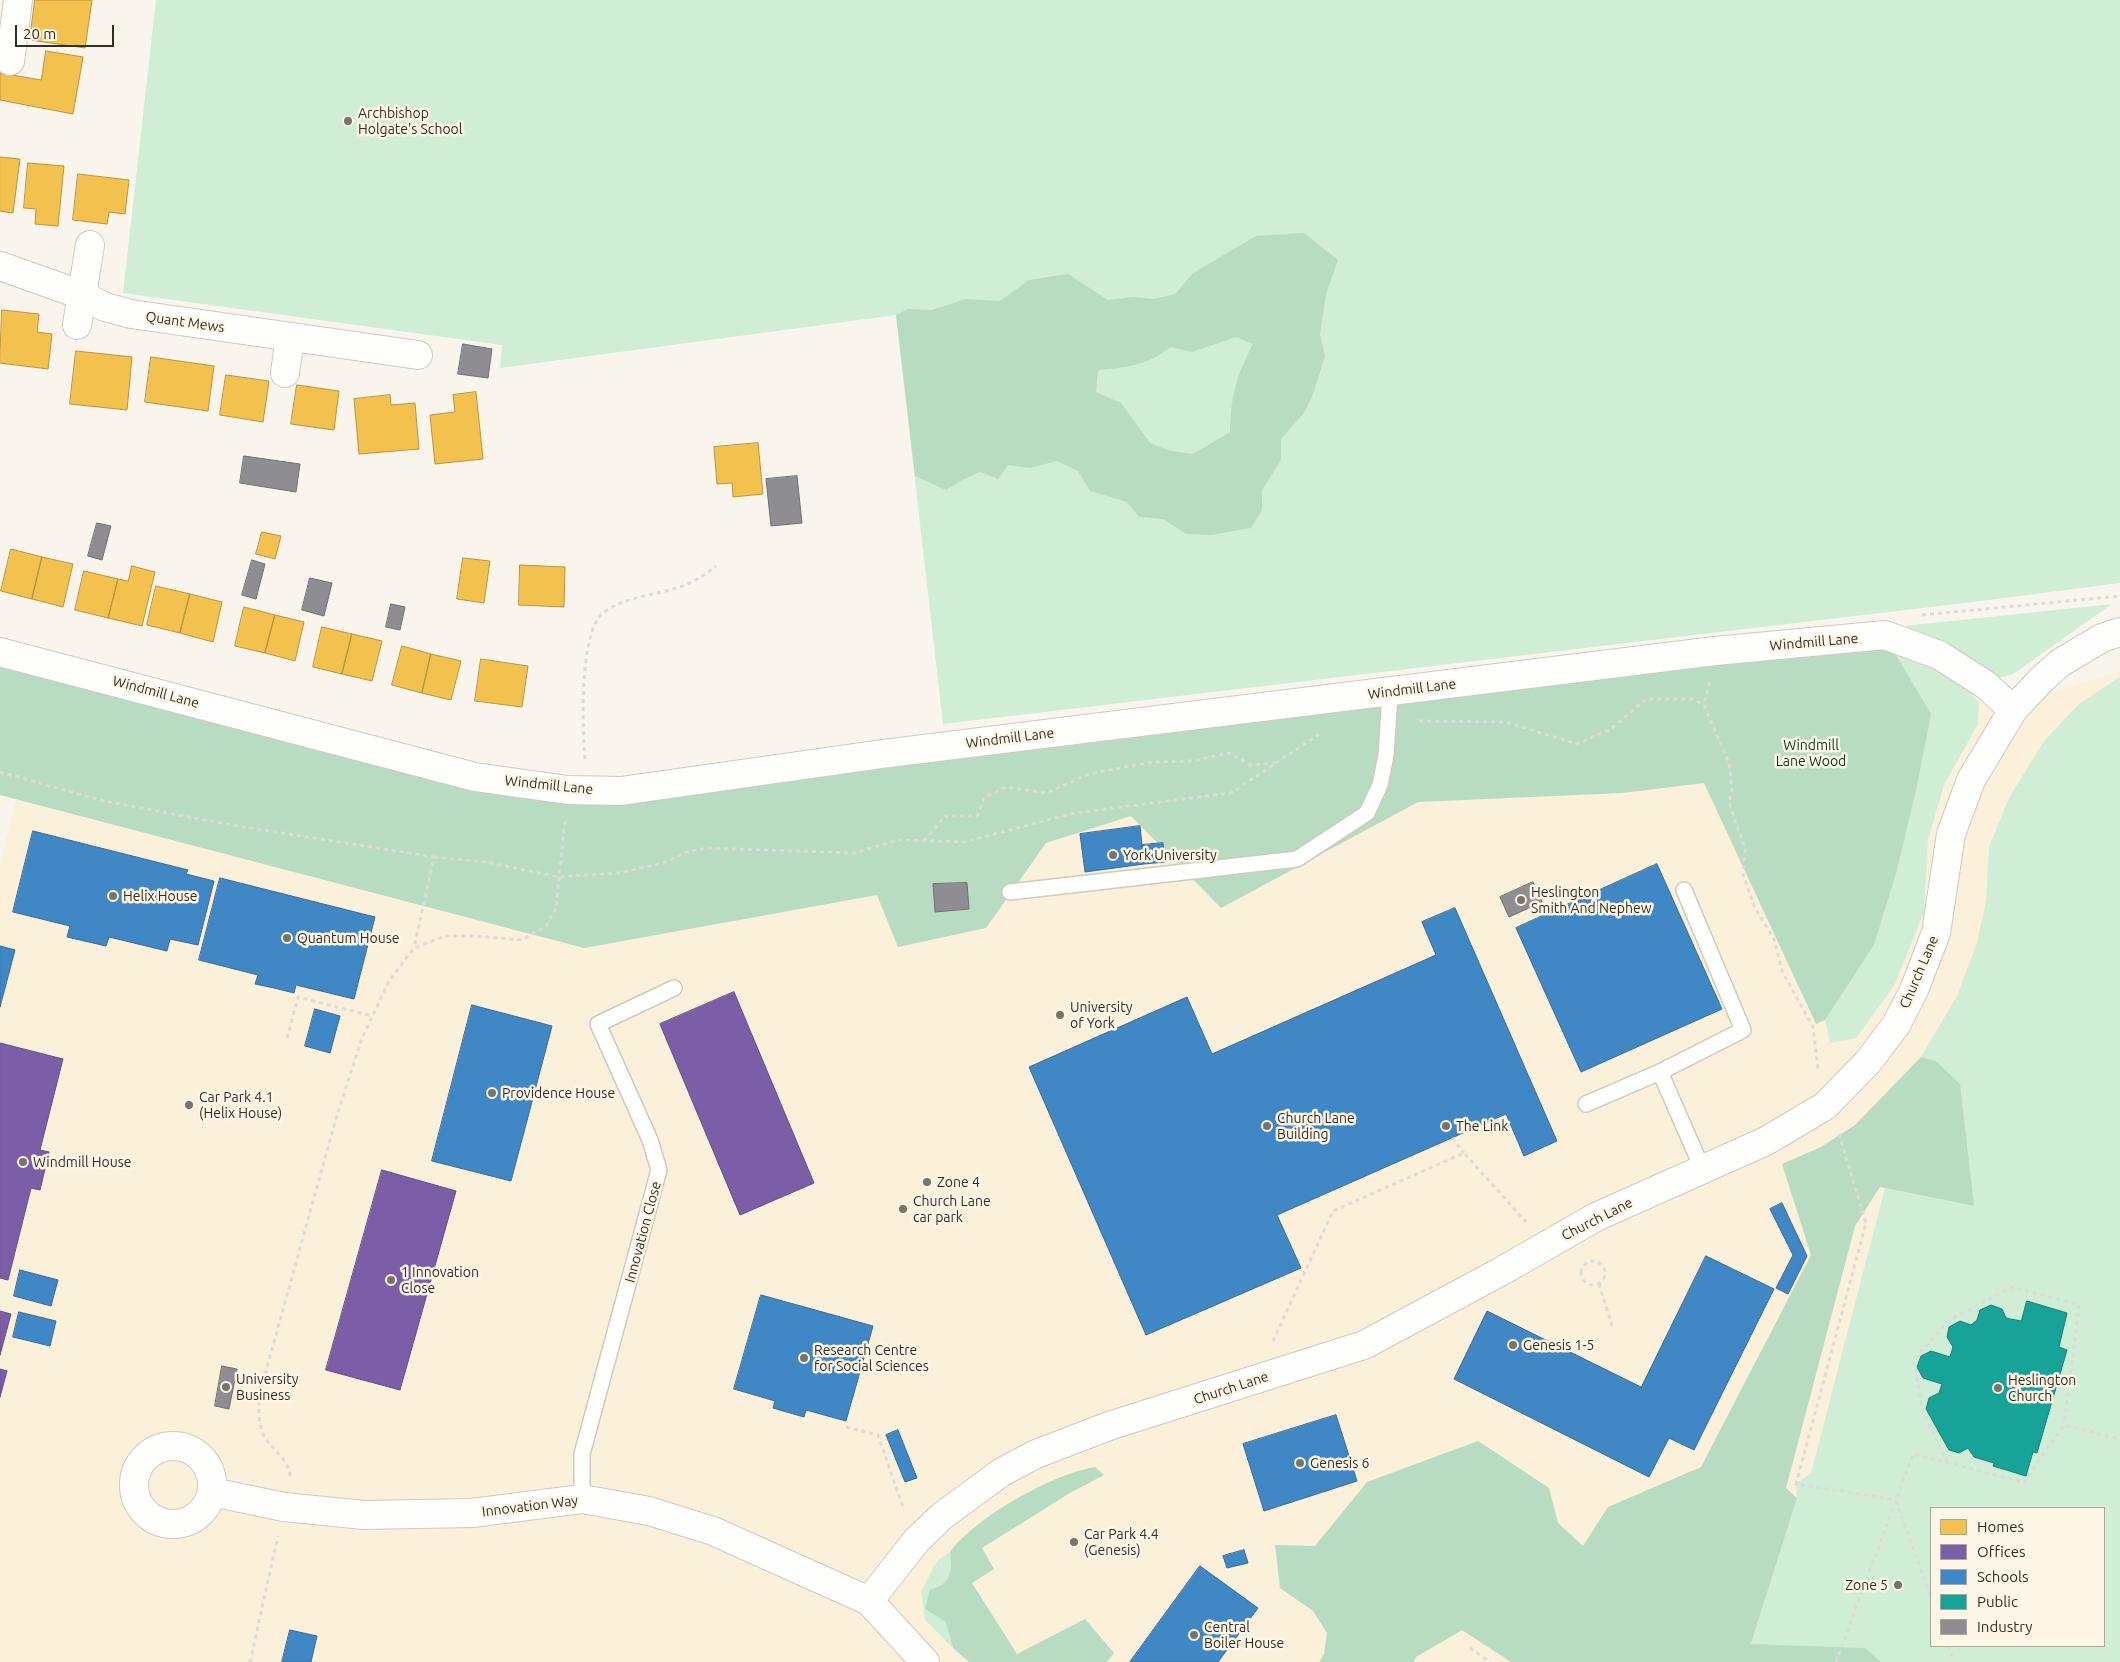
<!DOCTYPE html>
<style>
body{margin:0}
#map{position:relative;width:2120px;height:1662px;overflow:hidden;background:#f9f5ec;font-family:Ubuntu,sans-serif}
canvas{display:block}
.legend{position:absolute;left:1930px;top:1507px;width:175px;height:140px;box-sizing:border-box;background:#fef6e7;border:1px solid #ada699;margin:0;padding:6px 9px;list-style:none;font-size:15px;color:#332e24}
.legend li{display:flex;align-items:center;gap:10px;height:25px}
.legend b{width:25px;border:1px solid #ada699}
.scale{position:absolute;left:15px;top:25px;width:99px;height:22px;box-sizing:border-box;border:2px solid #332e24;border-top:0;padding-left:6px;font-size:15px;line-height:18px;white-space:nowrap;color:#332e24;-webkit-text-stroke:4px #fef6e7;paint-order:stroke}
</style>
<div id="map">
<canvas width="2120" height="1662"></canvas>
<ul class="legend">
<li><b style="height:14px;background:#f2c14e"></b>Homes</li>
<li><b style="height:14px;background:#7b5ea7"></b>Offices</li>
<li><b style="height:14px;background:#3f88c5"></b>Schools</li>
<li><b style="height:14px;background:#17a398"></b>Public</li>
<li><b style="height:14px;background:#8d8d92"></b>Industry</li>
</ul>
<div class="scale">20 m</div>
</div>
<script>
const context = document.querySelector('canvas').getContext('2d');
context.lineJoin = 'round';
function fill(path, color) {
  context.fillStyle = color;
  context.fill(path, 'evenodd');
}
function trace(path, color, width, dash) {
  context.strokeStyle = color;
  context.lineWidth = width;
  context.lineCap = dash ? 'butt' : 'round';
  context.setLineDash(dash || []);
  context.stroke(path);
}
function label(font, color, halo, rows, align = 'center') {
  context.font = font + ' Ubuntu,sans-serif';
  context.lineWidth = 5;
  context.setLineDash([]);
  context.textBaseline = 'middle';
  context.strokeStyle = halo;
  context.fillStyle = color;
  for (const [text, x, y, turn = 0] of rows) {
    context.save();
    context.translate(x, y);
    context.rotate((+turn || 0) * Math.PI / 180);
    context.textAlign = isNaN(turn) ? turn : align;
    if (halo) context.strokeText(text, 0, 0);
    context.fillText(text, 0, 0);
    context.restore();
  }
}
fill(new Path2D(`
 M1885 635 2013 705 2120 671V1221L1890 1168 1931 1508V1646H2104L2120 1662H0V863L51 664 521 779 666 785Z`), '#fbf0da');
fill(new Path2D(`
 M156 0H2120V583L1973 602 943 724 896 315 500 368 502 345 123 293Z
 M2112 604 2013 674 1998 678 1953 647 1904 626Z
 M1885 637 1965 686 1979 703 1978 724 1944 785 1928 839 1924 912 1894 986 1856 1038 1830 1043 1825 1020 1874 945 1896 874 1915 795Z
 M2120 677V1662H1881L1865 1648 1751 1645 1797 1498 1796 1484 1811 1473 1885 1188 1974 1206 1936 1061 1921 1057 1957 996 1977 943 1986 901 1989 847 2009 798 2044 741 2079 704ZM1931 1508H2104V1646H1931Z
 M950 1552C953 1567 951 1577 939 1588L953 1648 925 1620 921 1592 937 1561Z`), '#cfeed5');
fill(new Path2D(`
 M1304 233 1338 260 1326 294 1320 334 1325 356 1313 394 1304 413 1281 439V460L1262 490V510L1251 528 1211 535 1186 534 1163 519 1139 517 1127 502 1090 491 1078 471 1057 461 1030 468 1008 465 998 479 980 472 962 480 946 490 915 476 896 315 908 309 932 310 966 299 1000 301 1029 280 1068 274 1108 300 1133 297 1154 299 1175 294 1193 273 1256 236ZM1236 337 1253 344C1236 377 1231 395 1230 432L1193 454 1171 451 1150 443 1121 403 1096 392 1098 370C1128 367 1146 366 1171 347L1192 352Z
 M1885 637 1931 714 1915 795 1896 874 1874 945 1825 1020 1816 1024 1704 783 1622 793 1418 802 1221 908 1131 816 1046 843 986 928 898 947 877 895 584 948 0 795V661L521 779 668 785Z
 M1921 1057 1936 1061 1960 1084 1974 1206 1880 1187 1855 1226 1786 1488 1797 1498 1751 1644 1865 1648 1881 1662H1511L1462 1630 1416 1657 1414 1662H1319L1324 1654 1327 1633 1313 1611 1280 1588 1275 1545 1315 1546 1367 1482 1478 1441 1549 1488 1558 1523 1583 1546 1608 1507 1701 1467 1811 1255 1782 1164 1821 1147 1855 1125Z
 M1095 1467 1104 1475 1070 1493 982 1548 994 1569 972 1583 1017 1654 1085 1619 1114 1653 1107 1662H969L953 1648 946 1622 925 1609 930 1589C950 1586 953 1570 950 1552 976 1517 1052 1474 1095 1467Z`), '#b8dcc1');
const homes = new Path2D(`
 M35 0H92L85 48 30 40Z
 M46 51 83 57 73 114 0 100V73L41 80Z
 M0 157 20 159 13 213 0 211Z
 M28 163 64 166 58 226 35 224 36 209 24 208Z
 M78 174 129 180 125 214 109 212 107 224 73 220Z
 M2 310 39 314 37 332 52 334 48 369 0 363Z
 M76 351 132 357 127 410 70 404Z
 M151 357 214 366 208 411 145 402Z
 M226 375 269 381 263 422 220 415Z
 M297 385 339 391 334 430 291 424Z
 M476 392 483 459 435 464 430 415 455 412 453 395Z
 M390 395 391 405 415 403 419 449 359 454 354 399Z
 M758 443 763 494 733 497 732 483 717 484 714 447Z
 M262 532 281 536 275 559 256 554Z
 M11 549 42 557 32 599 1 591Z
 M42 557 73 564 63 607 32 599Z
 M463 558 490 561 484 603 457 599Z
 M520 565 565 567 564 607 519 605Z
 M132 566 155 572 142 626 108 618 118 579 128 581Z
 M84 571 118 579 108 618 75 610Z
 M156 586 190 594 180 633 147 625Z
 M190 594 222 602 213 642 180 633Z
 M244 607 275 615 265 653 235 646Z
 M275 615 304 622 295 661 265 653Z
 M322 627 352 634 342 674 313 667Z
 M352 634 382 641 372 681 342 674Z
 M402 646 431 654 422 693 392 685Z
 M431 654 461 661 451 700 422 693Z
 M481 659 528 666 522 707 475 701Z`);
fill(homes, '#f2c14e');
trace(homes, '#b99541', 1);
const offices = new Path2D(`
 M734 992 814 1183 740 1215 660 1024Z
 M0 1043 63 1059 40 1150 49 1152 40 1190 31 1188 8 1280 0 1278Z
 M382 1170 456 1191 400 1390 326 1370Z
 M0 1311 11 1314 0 1355Z
 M0 1369 7 1371 0 1397Z`);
fill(offices, '#7b5ea7');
trace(offices, '#655080', 1);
const schools = new Path2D(`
 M1140 826 1144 864 1085 872 1080 834Z
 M33 831 188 870 186 874 214 881 198 945 170 939 167 951 109 937 106 946 67 937 70 926 13 912Z
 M1163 843 1165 862 1144 864 1142 845Z
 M1657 864 1722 1009 1581 1072 1516 928Z
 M220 878 375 917 354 999 296 985 294 993 274 988 255 984 258 975 199 960Z
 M1455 908 1557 1141 1524 1156 1506 1114 1277 1215 1301 1268 1146 1335 1029 1067 1187 997 1212 1054 1436 955 1422 922Z
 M0 946 15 950 0 1007Z
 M472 1005 552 1026 511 1181 432 1161Z
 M315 1009 340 1016 330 1053 305 1046Z
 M1782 1203 1807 1256 1788 1294 1776 1288 1793 1255 1770 1209Z
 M1706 1256 1774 1289 1694 1450 1669 1438 1649 1477 1454 1379 1487 1311 1641 1387Z
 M20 1270 58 1280 51 1306 14 1296Z
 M761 1295 873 1326 846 1421 806 1410 804 1417 773 1408 775 1401 734 1389Z
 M19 1312 56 1321 50 1346 13 1337Z
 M1336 1415 1357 1481 1264 1511 1243 1444Z
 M898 1430 917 1478 905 1482 886 1435Z
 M1244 1550 1248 1563 1227 1568 1223 1556Z
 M1200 1566 1258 1608 1218 1662H1130Z
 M290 1630 317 1636 311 1662H282Z`);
fill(schools, '#3f88c5');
trace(schools, '#3b6d95', 1);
const public = new Path2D(`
 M2027 1301 2067 1313 2059 1347 2067 1350 2037 1453 2033 1452 2026 1476 1993 1466 1994 1463 1974 1457 1968 1448 1959 1453 1949 1450 1926 1409 1929 1398 1939 1393 1942 1384 1923 1378 1917 1367 1921 1356 1931 1351 1950 1357 1953 1347 1947 1337 1949 1327 1960 1321 1971 1325 1977 1320 1980 1310 1991 1305 2002 1309 2006 1318 2021 1321Z`);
fill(public, '#17a398');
trace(public, '#1f8075', 1);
const industry = new Path2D(`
 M463 344 492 349 488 378 458 374Z
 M244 456 300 464 296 492 240 483Z
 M797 476 802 523 771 526 766 479Z
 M97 523 111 526 102 560 88 556Z
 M252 560 265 564 256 599 242 595Z
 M310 578 332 583 324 616 302 610Z
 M391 604 405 607 400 630 386 627Z
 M1533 882 1542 902 1509 917 1500 897Z
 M967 883 969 909 935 912 933 884Z
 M222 1366 237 1369 229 1409 215 1406Z`);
fill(industry, '#8d8d92');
trace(industry, '#727071', 1);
const service = new Path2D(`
 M1010 892 1297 859 1367 813 1380 785 1386 755 1390 694 1383 692
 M1660 1072 1702 1168
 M1586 1104 1660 1072 1743 1030 1684 890
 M582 1499V1454L659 1170 650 1140 598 1024 674 988`);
const minor = new Path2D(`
 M10 61 18 0
 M0 266 82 295 105 307 131 314 418 355
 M77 325 90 245
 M285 373 290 337
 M0 652 475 777 568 790 621 791 882 754 1715 651 1885 635 1939 655 1986 685 2013 710
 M134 1485a39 39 0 1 1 78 0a39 39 0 1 1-78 0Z
 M212 1492 284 1507 364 1515 472 1513 582 1499 649 1511 713 1531 869 1601 925 1662
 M869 1601 916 1541 942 1516 1002 1472 1036 1454 1109 1426 1364 1345 1500 1272 1596 1217 1766 1141 1825 1106 1868 1062 1896 1025 1914 990 1936 933 1951 834 1971 780 2013 710 2041 680 2060 663 2102 638 2120 632`);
trace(service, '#cecac1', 18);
trace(minor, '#cecac1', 30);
trace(new Path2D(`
 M1922 615 2120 596
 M1709 682 1704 705 1729 763 1732 789 1729 803 1745 849 1743 875 1755 908 1774 939 1782 971 1813 1027 1818 1069
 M1419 721 1506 722 1577 744 1611 729 1646 699H1693L1704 705
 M585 759C582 727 580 643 599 617 602 613 610 608 614 606 634 596 659 594 680 587 694 582 705 575 716 566
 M0 772 104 801 232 825 434 857 414 948
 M924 841 945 816H977L984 798 1006 787 1047 793 1089 774 1152 762 1192 761 1229 753 1251 765 1276 763
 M434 857 486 862 559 877 618 873 664 863 686 852 708 848 854 853 898 840 964 842 1074 813 1231 793 1321 733
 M287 1038 298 997 372 1016
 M1839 1134 1866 1223 1796 1484 1896 1500
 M1452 1138 1464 1153
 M1581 1273a12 12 0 1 1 24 0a12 12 0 1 1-24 0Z
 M1599 1284 1613 1328
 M1273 1341 1333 1211 1464 1153 1526 1222
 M846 1427 878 1435 904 1510
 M1948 1463 1923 1411 1913 1360 1950 1320 2012 1287 2079 1305 2064 1425
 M290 1476C288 1457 272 1451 264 1436 258 1423 259 1410 259 1396L335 1122 362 1038 389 981 414 948 445 936H476L522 940 546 926 556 908 565 821
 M1896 1501 1931 1598
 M1948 1646 1954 1662
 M1470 1648 1490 1662
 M250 1662 278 1536
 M1836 1662 1913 1454 2024 1482 2064 1425 2120 1439`), '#dcdbd8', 3, [4, 4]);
trace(service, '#fefefc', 15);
trace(minor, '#fefefc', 28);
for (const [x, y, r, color] of [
 [348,121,5,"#78746a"],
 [1113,855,5,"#78746a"],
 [113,896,5,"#78746a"],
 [1521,900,5,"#78746a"],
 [287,938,5,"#78746a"],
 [1060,1015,5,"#78746a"],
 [492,1093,5,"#78746a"],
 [189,1105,5,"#78746a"],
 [1267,1126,5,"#78746a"],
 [1446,1126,5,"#78746a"],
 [23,1162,5,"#78746a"],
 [927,1182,5,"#78746a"],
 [903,1209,5,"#78746a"],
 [391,1280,5,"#78746a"],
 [1513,1345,5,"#78746a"],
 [804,1358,5,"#78746a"],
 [226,1387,5,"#78746a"],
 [1998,1388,5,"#78746a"],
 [1300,1463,5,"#78746a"],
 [1074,1542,5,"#78746a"],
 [1898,1585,5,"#78746a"],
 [1194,1635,5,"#78746a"]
]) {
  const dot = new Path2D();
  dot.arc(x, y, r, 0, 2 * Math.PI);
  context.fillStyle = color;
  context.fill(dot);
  trace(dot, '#fef6e7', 2);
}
label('14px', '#332e24', '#fef6e7', [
 ["Archbishop",358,113],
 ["Holgate's School",358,129],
 ["York University",1123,855],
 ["Heslington",1531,892],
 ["Smith And Nephew",1531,908],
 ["Helix House",123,896],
 ["Quantum House",297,938],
 ["University",1070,1007],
 ["of York",1070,1023],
 ["Providence House",502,1093],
 ["Car Park 4.1",199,1097],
 ["(Helix House)",199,1113],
 ["Church Lane",1277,1118],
 ["Building",1277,1134],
 ["The Link",1456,1126],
 ["Windmill House",33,1162],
 ["Zone 4",937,1182],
 ["Church Lane",913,1201],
 ["car park",913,1217],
 ["1 Innovation",401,1272],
 ["Close",401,1288],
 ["Genesis 1-5",1523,1345],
 ["Research Centre",814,1350],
 ["for Social Sciences",814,1366],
 ["University",236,1379],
 ["Business",236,1395],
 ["Heslington",2008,1380],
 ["Church",2008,1396],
 ["Genesis 6",1310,1463],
 ["Car Park 4.4",1084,1534],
 ["(Genesis)",1084,1550],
 ["Zone 5",1888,1585,"right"],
 ["Central",1204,1627],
 ["Boiler House",1204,1643]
], 'left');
label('14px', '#332e24', '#fef6e7', [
 ["Quant Mews",185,322,8],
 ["Windmill Lane",1814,642,-5],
 ["Windmill Lane",1412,689,-7],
 ["Windmill Lane",156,692,15],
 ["Windmill Lane",1010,738,-7],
 ["Windmill Lane",549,785,6],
 ["Church Lane",1919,972,-67],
 ["Church Lane",1597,1219,-27],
 ["Innovation Close",643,1232,-75],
 ["Church Lane",1231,1388,-18],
 ["Innovation Way",530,1506,-7]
]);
label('14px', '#023c21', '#fef6e7', [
 ["Windmill",1811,745],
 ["Lane Wood",1811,761]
]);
</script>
